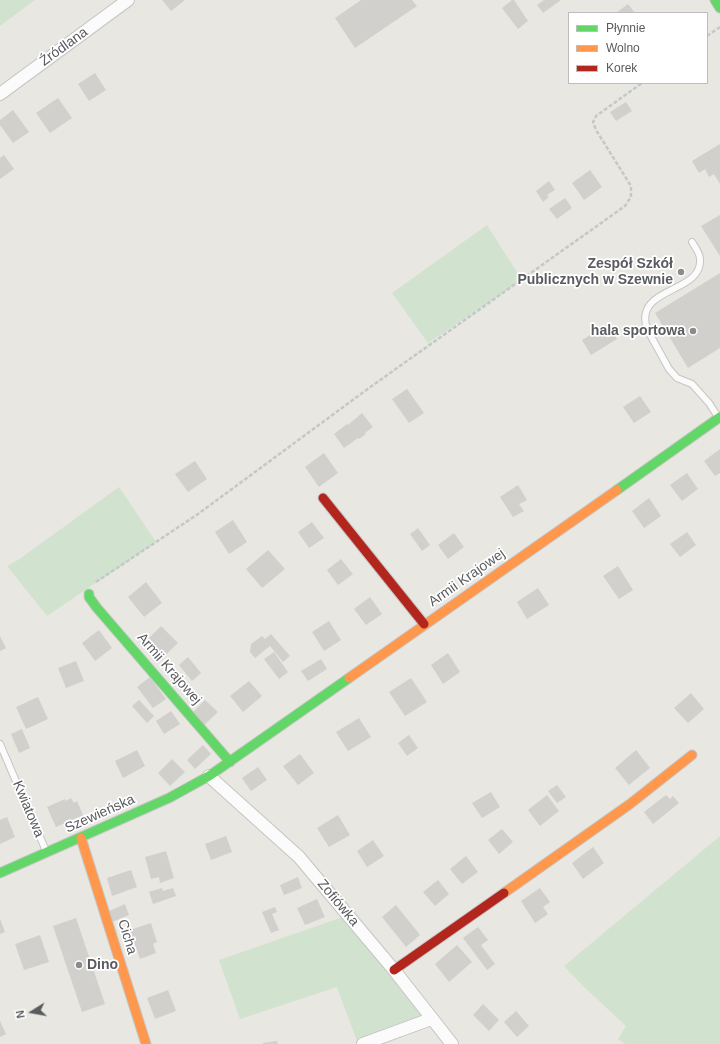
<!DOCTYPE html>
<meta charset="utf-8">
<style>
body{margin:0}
#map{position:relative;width:720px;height:1044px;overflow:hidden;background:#e8e7e2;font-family:Helvetica,sans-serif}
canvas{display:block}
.legend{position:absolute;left:568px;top:12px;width:140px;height:72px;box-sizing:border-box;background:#fff;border:1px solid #bdbdbf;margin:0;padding:5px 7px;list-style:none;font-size:12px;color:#595b5f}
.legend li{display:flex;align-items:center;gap:8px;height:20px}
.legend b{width:20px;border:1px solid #bdbdbf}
.north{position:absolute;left:12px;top:992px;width:40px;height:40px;-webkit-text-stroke:3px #fff;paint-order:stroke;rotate:259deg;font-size:11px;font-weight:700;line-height:16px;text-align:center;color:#595b5f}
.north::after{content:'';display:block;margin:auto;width:14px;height:18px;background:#595b5f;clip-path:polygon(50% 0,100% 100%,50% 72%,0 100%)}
</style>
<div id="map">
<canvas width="720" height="1044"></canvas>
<ul class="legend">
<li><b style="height:5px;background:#63d668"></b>Płynnie</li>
<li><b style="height:5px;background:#ff974d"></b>Wolno</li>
<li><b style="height:5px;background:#b3261e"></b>Korek</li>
</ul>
<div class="north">N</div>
</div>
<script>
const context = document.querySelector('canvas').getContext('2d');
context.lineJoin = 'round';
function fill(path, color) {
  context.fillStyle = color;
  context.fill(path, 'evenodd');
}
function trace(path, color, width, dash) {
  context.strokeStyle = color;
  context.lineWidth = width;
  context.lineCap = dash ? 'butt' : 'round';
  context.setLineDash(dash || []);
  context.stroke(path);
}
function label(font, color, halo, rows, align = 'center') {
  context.font = font + ' Helvetica,sans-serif';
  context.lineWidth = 3.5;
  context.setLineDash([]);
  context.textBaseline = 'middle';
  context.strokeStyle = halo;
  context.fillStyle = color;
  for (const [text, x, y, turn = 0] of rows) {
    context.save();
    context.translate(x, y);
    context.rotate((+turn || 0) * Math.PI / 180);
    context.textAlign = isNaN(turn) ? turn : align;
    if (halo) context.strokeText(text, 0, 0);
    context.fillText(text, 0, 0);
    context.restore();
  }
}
fill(new Path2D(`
 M0 0H35L0 26Z
 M487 225 522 280 428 343 392 293Z
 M119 487 156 542 47 616 7 566 18 560Z
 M720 836V1044H625L618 1039 626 1026 583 986 564 966Z
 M343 917 424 1016 358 1044 337 987 240 1019 219 960Z`), '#d1e3cf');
fill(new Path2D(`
 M162 0H185L171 11Z
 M361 0H412L417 6 355 48 335 18Z
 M512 0H514L528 21 518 29 502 8Z
 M544 0H561L543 13 537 5Z
 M628 4 635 13H616Z
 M95 73 106 90 89 101 78 84Z
 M58 98 72 118 50 133 36 113Z
 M626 102 632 111 616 121 610 112Z
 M13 110 29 132 13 143 0 125V120Z
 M720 144V184L714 174 709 177 705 169 699 173 692 161Z
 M4 155 14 169 0 179V158Z
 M590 170 602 187 584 200 572 183Z
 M549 181 555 190 547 195 549 197 543 202 536 191Z
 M565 198 572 208 557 219 549 209Z
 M720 215V256L701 226Z
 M720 273V348L688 368 655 313Z
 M608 324 617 339 591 355 582 340Z
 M407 389 424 413 409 423 392 399Z
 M640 396 651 412 634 423 623 407Z
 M362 413 373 427 365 433 366 434 359 439 358 438 344 448 334 434 347 424 348 425Z
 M720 449V473L715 476 704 461Z
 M324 453 338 473 319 487 305 467Z
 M195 461 207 479 188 492 175 474Z
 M687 473 698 489 682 501 670 485Z
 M518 485 527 500 519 504 524 511 513 517 500 497Z
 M649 498 661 516 644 528 632 511Z
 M233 520 247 542 229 554 215 532Z
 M312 522 324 538 309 548 298 532Z
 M418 528 430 545 422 551 410 534Z
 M687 532 696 545 680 557 670 544Z
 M454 533 464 547 448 559 438 545Z
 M268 550 285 569 262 588 246 569Z
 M341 559 353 574 338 585 327 570Z
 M618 566 633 590 619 599 603 576Z
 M146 582 162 603 144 617 128 597Z
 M538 588 549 605 527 619 517 602Z
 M370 597 382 614 366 625 354 609Z
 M329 621 341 640 324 651 312 632Z
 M161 626 178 643 160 660 144 643Z
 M99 630 112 648 95 661 82 643Z
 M271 634 290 656 283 662 270 646 255 658 250 652 251 644 262 636 265 639Z
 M0 636 6 648 0 651Z
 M274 652 288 672 279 679 264 659Z
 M448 653 460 672 443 684 431 665Z
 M188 657 201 673 192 681 179 665Z
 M321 659 327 669 308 681 301 671Z
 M76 661 84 681 66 688 58 668Z
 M150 677 166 699 153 708 137 687Z
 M411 678 427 702 405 716 389 692Z
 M249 681 262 696 243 712 230 696Z
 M691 693 704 709 688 723 674 708Z
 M38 697 48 719 26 729 16 707Z
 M139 700 154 716 147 723 132 706Z
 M205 700 218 712 203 726 191 714Z
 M171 711 180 724 164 734 156 721Z
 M359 718 371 737 348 751 336 732Z
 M22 729 30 748 19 753 11 734Z
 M409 735 418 748 407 756 398 743Z
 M203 745 211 754 195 769 187 760Z
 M137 750 145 766 123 778 115 761Z
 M636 750 650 768 629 785 615 768Z
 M300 754 314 773 298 785 283 766Z
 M172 759 185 772 170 786 158 773Z
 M258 767 267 780 251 791 242 778Z
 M557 785 566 797 557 803 548 791Z
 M491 792 500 807 482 818 472 803Z
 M547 795 559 811 540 826 528 810Z
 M666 795 670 799 673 796 679 803 653 824 644 812Z
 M71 798 74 803 77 801 83 815 56 827 47 807 65 799 66 801Z
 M338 815 350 835 329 847 317 828Z
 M7 817 15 837 0 844V820Z
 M502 829 513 842 499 854 488 840Z
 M226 836 232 852 211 860 205 844Z
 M373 840 384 856 367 867 357 851Z
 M593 847 604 863 583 879 572 863Z
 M166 851 174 878 160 883 159 877 151 879 145 857Z
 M466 856 478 872 462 884 450 869Z
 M131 870 137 887 112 896 107 878Z
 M298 877 302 888 284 895 280 885Z
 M438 880 449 894 435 906 423 892Z
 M162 888 163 891 173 888 176 896 153 904 149 892Z
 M540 888 550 902 543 907 548 914 535 923 521 901Z
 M317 899 325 917 305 925 297 908Z
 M125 904 129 915 112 922 107 912Z
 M396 905 420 935 406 947 382 917Z
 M275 907 277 912 272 914 279 930 271 933 262 912Z
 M76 918 105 1004 82 1012 53 926Z
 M0 919 5 932 0 934Z
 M151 923 157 942 153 944 156 953 140 959 134 942 131 943 127 931Z
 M478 927 488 940 481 945 495 964 487 970 463 938Z
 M40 935 49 962 24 970 15 944Z
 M457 945 472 962 449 982 435 964Z
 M168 990 176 1011 155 1019 147 998Z
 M483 1004 499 1020 489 1031 473 1015Z
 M516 1011 529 1026 517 1037 504 1022Z
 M0 1021 6 1034 0 1037Z
 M277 1041 278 1044H263V1043Z`), '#d1d0cd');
const lane = new Path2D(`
 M692 242C695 247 700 253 700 259 703 294 633 286 647 329L669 369 677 378 692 384 709 403 718 417
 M0 744 46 851`);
const street = new Path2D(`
 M0 94 128 0
 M209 776 299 857 394 970 452 1044
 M363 1044 431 1019`);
const fast = new Path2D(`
 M715 0 720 8
 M617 490 720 417
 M89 594V597L97 608 230 762
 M0 873 169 798 209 776 349 678`);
const slow = new Path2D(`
 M349 678 617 490
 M81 838 146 1044
 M504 893 630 804 692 755`);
const jam = new Path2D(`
 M323 498 424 624
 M394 970 504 893`);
trace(lane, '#c5c5c4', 8);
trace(street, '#c5c5c4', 14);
trace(fast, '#c5c6c5', 11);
trace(slow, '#c5c6c5', 11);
trace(jam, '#c5c6c5', 11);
trace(new Path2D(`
 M707 36 720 27
 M96 582 198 514 369 388 625 206 631 197V186L596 130 593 122 596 116 642 83`), '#c4c8c6', 2.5, [4, 2]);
trace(lane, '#fcfbfb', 6);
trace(street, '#fcfbfb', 12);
trace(fast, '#63d668', 9);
trace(slow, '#ff974d', 9);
trace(jam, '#b3261e', 9);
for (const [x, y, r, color] of [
 [681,272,4,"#8b8c8d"],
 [693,331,4,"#8b8c8d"],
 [79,965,4,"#8b8c8d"]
]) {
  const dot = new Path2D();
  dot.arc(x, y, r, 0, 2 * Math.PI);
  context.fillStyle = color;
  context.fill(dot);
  trace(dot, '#fff', 1.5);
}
label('14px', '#595b5f', '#fff', [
 ["Źródlana",64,47,-36],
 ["Armii Krajowej",467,578,-35],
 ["Armii Krajowej",169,669,49],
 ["Kwiatowa",28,809,67],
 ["Szewieńska",100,814,-24],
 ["Zofiówka",338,903,50],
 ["Cicha",127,937,73]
]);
label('bold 14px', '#595b5f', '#fff', [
 ["Zespół Szkół",673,264],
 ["Publicznych w Szewnie",673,280],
 ["hala sportowa",685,331],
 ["Dino",87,965,"left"]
], 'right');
</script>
